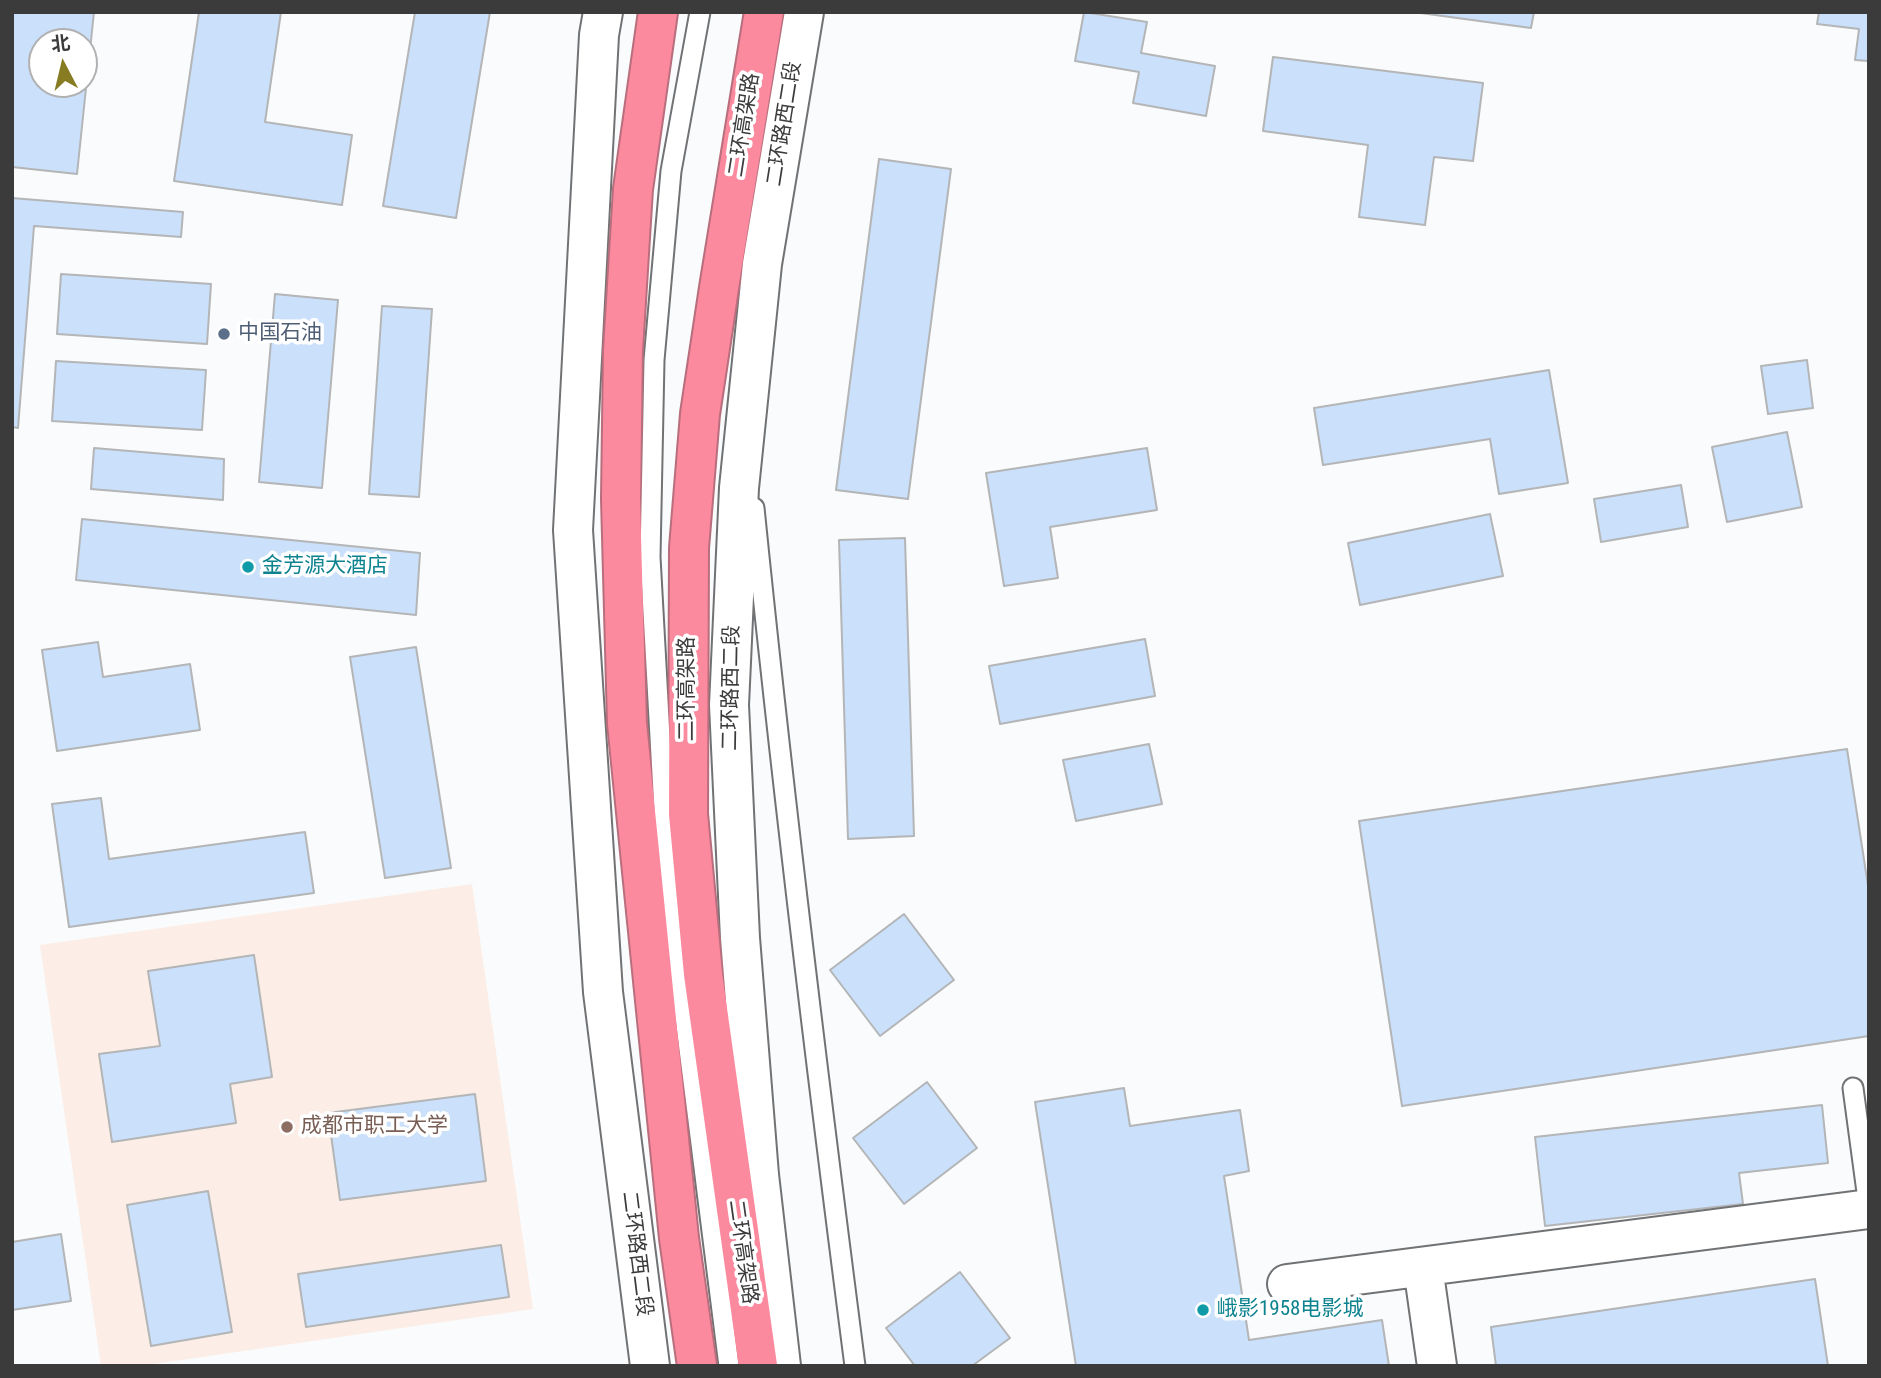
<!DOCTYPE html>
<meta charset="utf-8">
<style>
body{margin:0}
#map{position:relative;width:1881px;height:1378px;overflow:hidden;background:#f9fbfd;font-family:"Roboto Condensed","Noto Sans SC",sans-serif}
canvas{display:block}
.frame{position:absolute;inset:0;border:14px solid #3b3b3c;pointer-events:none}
.north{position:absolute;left:28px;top:28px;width:70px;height:70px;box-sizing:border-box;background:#fff;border:2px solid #b1b1b1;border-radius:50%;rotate:353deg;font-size:19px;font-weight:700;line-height:28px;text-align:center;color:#3b3b3c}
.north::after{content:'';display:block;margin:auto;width:24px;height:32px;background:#887c22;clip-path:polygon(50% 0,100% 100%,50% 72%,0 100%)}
</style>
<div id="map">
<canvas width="1881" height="1378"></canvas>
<div class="frame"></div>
<div class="north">北</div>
</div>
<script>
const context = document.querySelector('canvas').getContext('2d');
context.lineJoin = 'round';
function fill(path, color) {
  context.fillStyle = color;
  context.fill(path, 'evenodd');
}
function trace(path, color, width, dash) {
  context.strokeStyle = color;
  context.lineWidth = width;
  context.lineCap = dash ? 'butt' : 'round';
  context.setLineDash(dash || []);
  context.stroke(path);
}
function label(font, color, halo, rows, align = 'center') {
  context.font = font + ' "Roboto Condensed","Noto Sans SC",sans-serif';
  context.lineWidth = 7;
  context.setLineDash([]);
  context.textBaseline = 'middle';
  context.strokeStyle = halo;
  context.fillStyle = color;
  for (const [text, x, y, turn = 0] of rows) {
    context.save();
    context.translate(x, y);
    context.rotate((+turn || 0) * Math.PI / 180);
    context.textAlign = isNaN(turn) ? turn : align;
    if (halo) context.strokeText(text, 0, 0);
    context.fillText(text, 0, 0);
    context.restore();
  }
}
fill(new Path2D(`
 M472 884 533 1309 140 1366H101L40 945Z`), '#fceee7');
const building = new Path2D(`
 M12 12H94L77 174 12 167ZM42 42H84V84H42Z
 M199 12H281L265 122 352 135 342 205 174 181Z
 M415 12H490L456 218 383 206Z
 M1084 12 1147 22 1141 53 1215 66 1206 116 1133 103 1139 72 1075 61Z
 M1413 12H1534L1531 28Z
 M1819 12H1869V61L1855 60 1859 29 1817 24Z
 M1273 57 1483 83 1473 161 1434 157 1425 225 1359 217 1368 145 1263 131Z
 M879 159 951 169 908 499 836 490Z
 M12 198 183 212 181 237 34 226 18 428 12 427Z
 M61 274 211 284 207 344 57 334Z
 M275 294 338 300 322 488 259 482Z
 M382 306 432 309 419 497 369 494Z
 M1807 360 1813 408 1768 414 1761 366Z
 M56 361 206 370 202 430 52 421Z
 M1549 370 1568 483 1499 494 1490 439 1323 465 1314 408Z
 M1787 432 1802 507 1727 522 1712 447Z
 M94 448 224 459 223 500 91 489Z
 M1147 448 1157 510 1050 527 1058 578 1004 586 986 473Z
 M1681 485 1688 527 1601 542 1594 499Z
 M1490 514 1503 576 1360 605 1348 543Z
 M82 519 420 553 416 615 76 580Z
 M905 538 914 836 848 839 839 540Z
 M1145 639 1155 696 1000 724 989 666Z
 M98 642 103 677 190 664 200 730 57 751 42 650Z
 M416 647 451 868 385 878 350 657Z
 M1149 744 1162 804 1076 821 1063 760Z
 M1847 749 1869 892V1036L1402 1106 1359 821Z
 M101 798 109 859 305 832 314 893 69 927 52 804Z
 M904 914 954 980 880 1036 830 970Z
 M254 955 272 1077 230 1084 236 1123 112 1142 99 1054 160 1046 148 971Z
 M927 1082 977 1148 904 1204 853 1138Z
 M1124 1088 1130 1126 1240 1110 1249 1171 1224 1176 1249 1340 1382 1320 1389 1366H1076L1035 1102Z
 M475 1094 486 1181 340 1200 328 1113Z
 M1822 1105 1828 1163 1739 1173 1743 1204 1545 1226 1535 1137Z
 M208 1191 232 1332 151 1346 127 1205Z
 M61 1234 71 1301 12 1310V1242Z
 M501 1245 509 1297 306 1327 298 1274Z
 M960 1272 1010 1338 972 1366H915L886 1328Z
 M1815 1279 1828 1366H1496L1491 1327Z`);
fill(building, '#cbe0fa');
trace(building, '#b3b5b7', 2);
const lane = new Path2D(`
 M700 12 671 171 654 360 650 557 668 882 729 1366
 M754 508C783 795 818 1080 855 1366
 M1853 1088 1869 1207`);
const street = new Path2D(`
 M1423 1267 1437 1366
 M1287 1284 1869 1209`);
const secondary = new Path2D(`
 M603 12 599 35 573 530 603 992 650 1366
 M781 1366 759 1175 740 938 729 705 739 488 762 264 804 12`);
const highway = new Path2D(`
 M658 12 633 189 623 350 621 499 627 723 679 1238 697 1366
 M758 1366 703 974 688 814 689 548 700 414 719 288 764 12`);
trace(lane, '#717274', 23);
trace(street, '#717274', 42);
trace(secondary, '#717274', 42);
trace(highway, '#b86e7c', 42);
trace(lane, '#fff', 19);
trace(street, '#fff', 38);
trace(secondary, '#fff', 38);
trace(highway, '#fb8a9f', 38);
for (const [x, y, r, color] of [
 [224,334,7,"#5c6f8a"],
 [248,567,7,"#0f9aa8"],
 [287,1127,7,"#8d6e63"],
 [1203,1310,7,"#0f9aa8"]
]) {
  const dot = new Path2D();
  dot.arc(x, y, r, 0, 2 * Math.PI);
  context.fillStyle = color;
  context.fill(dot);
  trace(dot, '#fff', 2.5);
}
label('21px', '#3b3b3c', '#fff', [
 ["二环路西二段",785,124,-81],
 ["二环高架路",745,125,-81],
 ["二环路西二段",732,688,-89],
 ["二环高架路",688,689,-90],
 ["二环高架路",742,1252,82],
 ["二环路西二段",636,1254,83]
]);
label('21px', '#4e5e75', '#fff', [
 ["中国石油",238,334]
], 'left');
label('21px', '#0d838f', '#fff', [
 ["金芳源大酒店",262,567],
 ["峨影1958电影城",1217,1310]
], 'left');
label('21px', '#785e54', '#fff', [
 ["成都市职工大学",301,1127]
], 'left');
</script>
